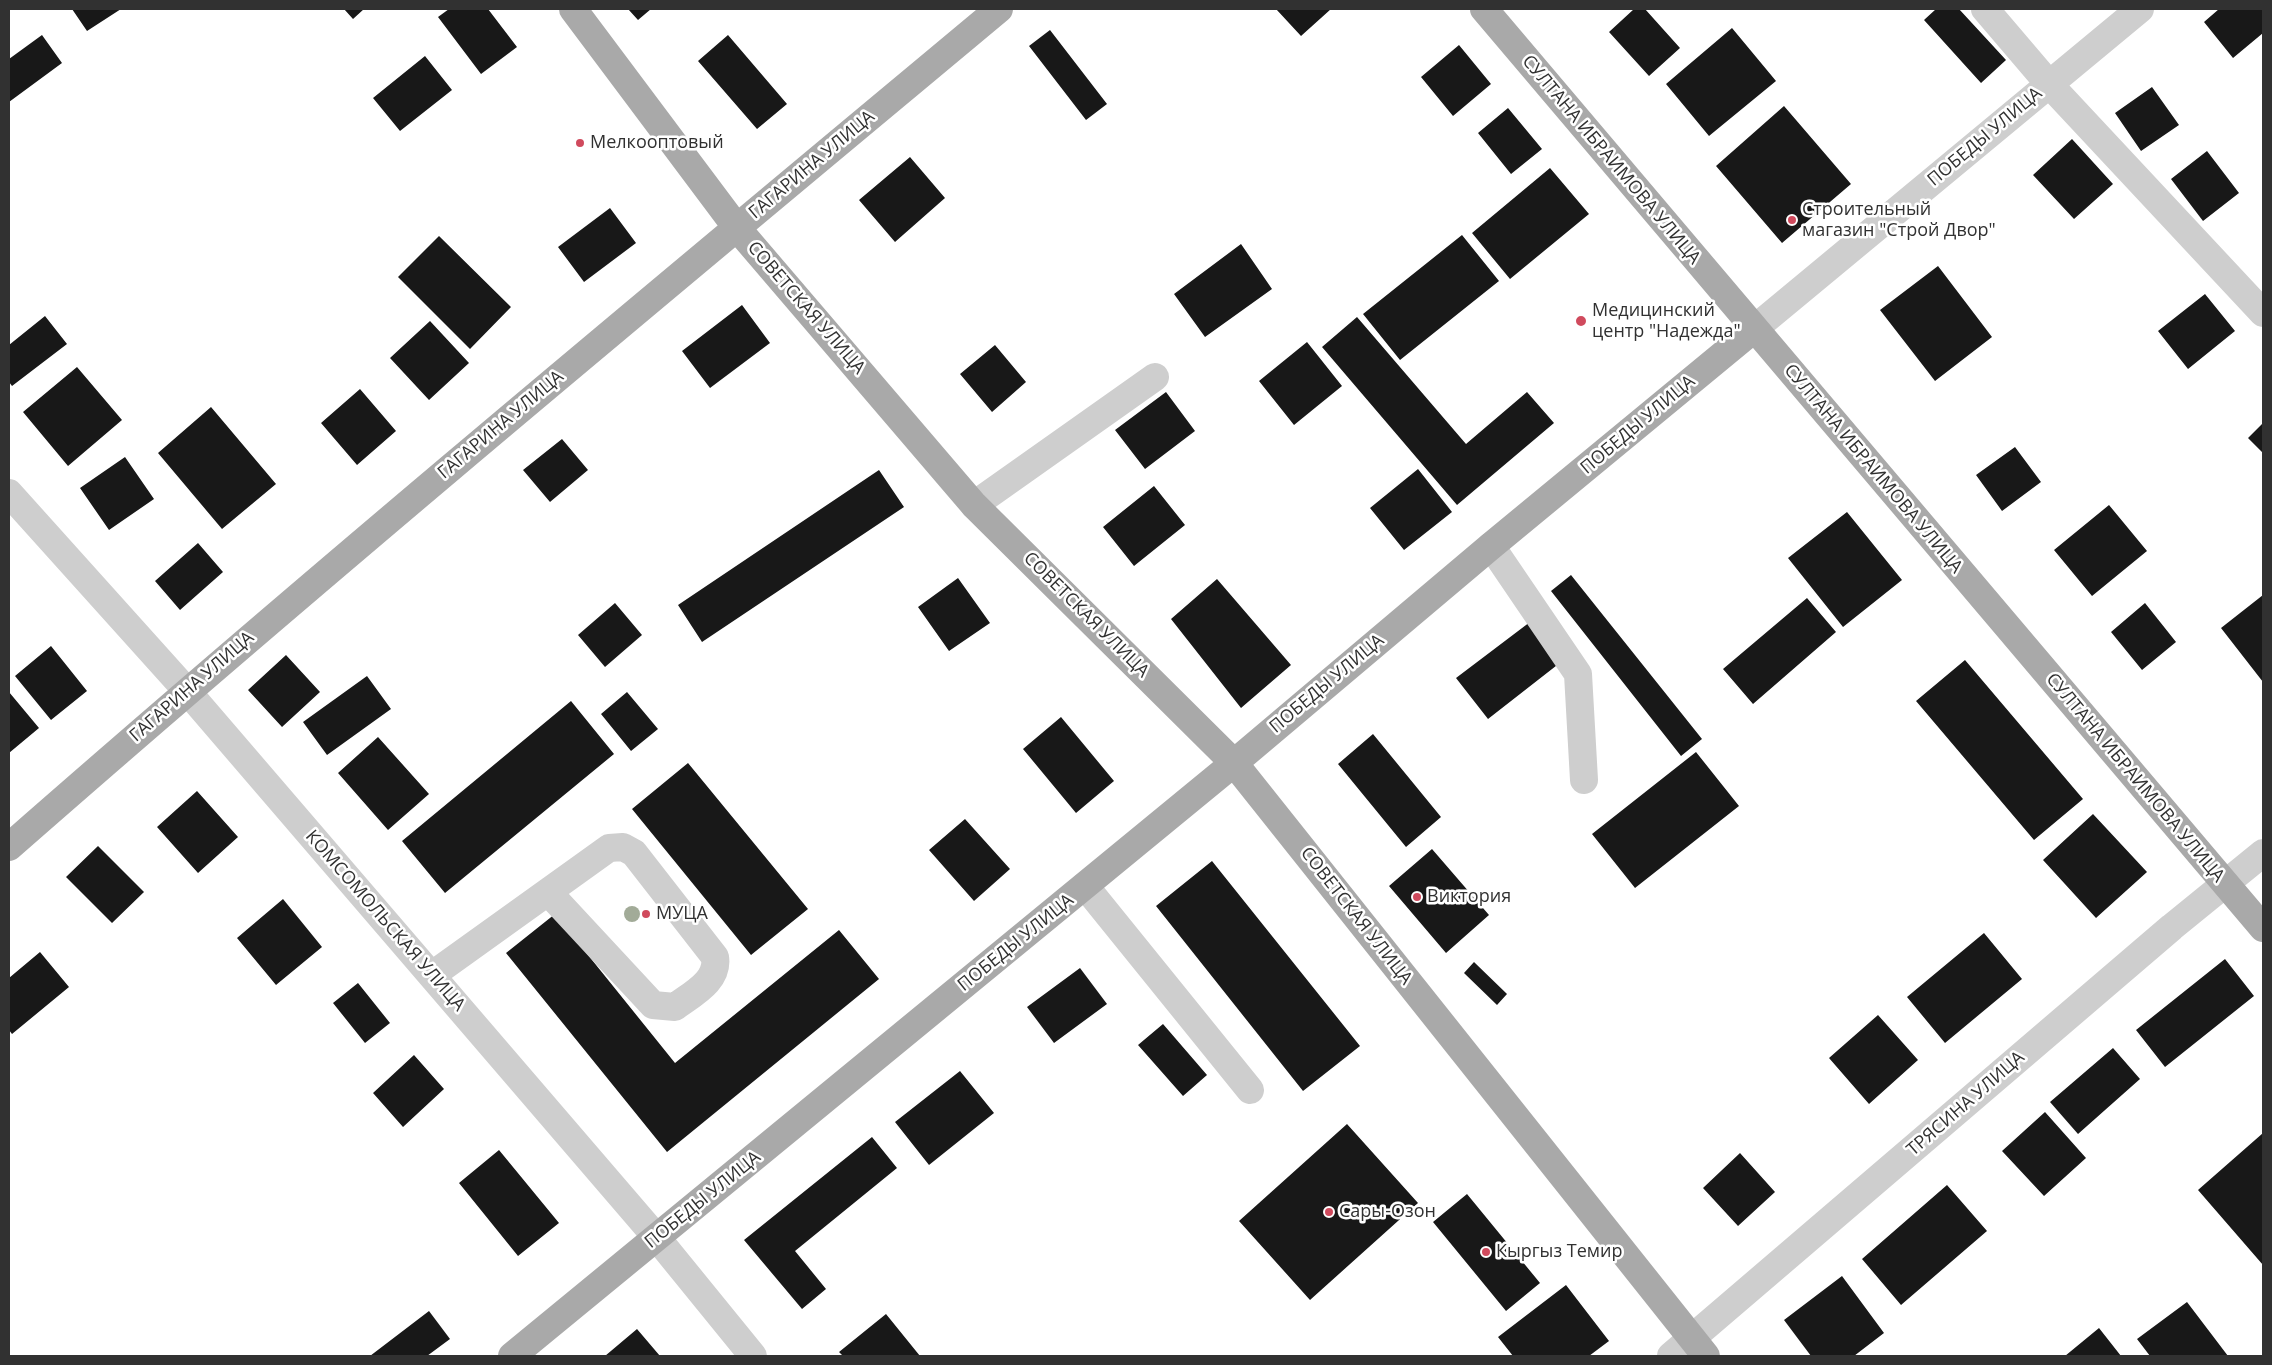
<!DOCTYPE html>
<meta charset="utf-8">
<style>
body{margin:0}
#map{position:relative;width:2272px;height:1365px;overflow:hidden;background:#fff;font-family:"Open Sans",sans-serif}
canvas{display:block}
.frame{position:absolute;inset:0;border:10px solid #313131;pointer-events:none}
</style>
<div id="map">
<canvas width="2272" height="1365"></canvas>
<div class="frame"></div>
</div>
<script>
const context = document.querySelector('canvas').getContext('2d');
context.lineJoin = 'round';
function fill(path, color) {
  context.fillStyle = color;
  context.fill(path, 'evenodd');
}
function trace(path, color, width, dash) {
  context.strokeStyle = color;
  context.lineWidth = width;
  context.lineCap = dash ? 'butt' : 'round';
  context.setLineDash(dash || []);
  context.stroke(path);
}
function label(font, color, halo, rows, align = 'center') {
  context.font = font + ' "Open Sans",sans-serif';
  context.lineWidth = 5;
  context.setLineDash([]);
  context.textBaseline = 'middle';
  context.strokeStyle = halo;
  context.fillStyle = color;
  for (const [text, x, y, turn = 0] of rows) {
    context.save();
    context.translate(x, y);
    context.rotate((+turn || 0) * Math.PI / 180);
    context.textAlign = isNaN(turn) ? turn : align;
    if (halo) context.strokeText(text, 0, 0);
    context.fillText(text, 0, 0);
    context.restore();
  }
}
fill(new Path2D(`
 M72 9H121L87 31Z
 M344 9H364L353 19Z
 M449 9H488L517 47 481 74 438 17Z
 M628 9H651L638 20Z
 M1276 9H1331L1301 36Z
 M1634 9H1645L1680 48 1649 76 1609 32Z
 M1936 9H1959L2006 60 1981 83 1924 20Z
 M2219 9H2263V33L2233 58 2204 22Z
 M1732 28 1776 81 1709 136 1666 84Z
 M1050 30 1107 104 1086 120 1029 46Z
 M42 35 62 63 9 102V59Z
 M728 35 787 104 757 129 698 61Z
 M1459 45 1491 84 1453 116 1421 77Z
 M425 56 452 90 400 131 373 98Z
 M2152 87 2179 125 2141 151 2115 113Z
 M1784 106 1851 184 1782 243 1716 166Z
 M1508 108 1542 149 1511 174 1478 133Z
 M2072 139 2113 184 2074 219 2033 175Z
 M2207 151 2239 193 2203 221 2171 179Z
 M910 157 945 198 895 242 859 200Z
 M1550 168 1589 214 1510 279 1472 233Z
 M610 208 636 243 584 282 558 247Z
 M1462 235 1499 281 1400 360 1363 314Z
 M439 236 511 307 470 349 398 277Z
 M1241 244 1272 289 1205 337 1174 294Z
 M1938 266 1992 337 1935 381 1880 310Z
 M2205 294 2235 331 2188 369 2158 331Z
 M742 305 770 343 710 388 682 351Z
 M45 316 67 344 12 386 9 382V345Z
 M1357 317 1466 444 1527 392 1554 423 1457 505 1322 347Z
 M430 321 469 363 429 400 390 358Z
 M1307 342 1342 386 1294 425 1259 381Z
 M995 345 1026 382 992 412 960 374Z
 M77 367 122 420 68 466 23 412Z
 M360 389 396 431 357 465 321 423Z
 M1166 392 1195 431 1145 469 1115 430Z
 M211 407 276 484 222 529 158 453Z
 M2263 423V453L2248 438Z
 M562 439 588 470 550 502 523 470Z
 M2015 447 2041 482 2002 511 1976 475Z
 M125 457 154 499 109 530 80 488Z
 M1418 469 1452 512 1404 550 1370 508Z
 M879 470 904 507 702 642 678 605Z
 M1154 486 1185 525 1134 566 1103 527Z
 M2109 505 2147 551 2092 596 2054 550Z
 M1847 512 1902 580 1843 627 1788 558Z
 M198 543 223 572 180 610 155 581Z
 M1571 575 1702 739 1681 756 1551 591Z
 M958 578 990 623 949 651 918 607Z
 M1217 579 1291 665 1241 708 1171 619Z
 M2263 595V682L2221 628Z
 M1807 598 1836 632 1753 704 1723 669Z
 M615 603 642 635 605 667 578 635Z
 M2145 603 2176 642 2142 670 2111 632Z
 M1530 622 1561 662 1488 719 1456 678Z
 M51 646 87 691 51 720 15 676Z
 M286 655 320 692 282 727 248 690Z
 M1965 660 2083 799 2034 840 1916 701Z
 M367 676 391 709 327 755 303 722Z
 M9 692 39 728 9 753Z
 M627 692 658 729 631 751 601 714Z
 M571 701 614 754 445 893 402 841Z
 M1061 717 1114 781 1076 813 1023 749Z
 M1373 734 1441 817 1406 847 1338 764Z
 M378 737 429 794 388 830 338 773Z
 M1696 752 1739 806 1635 888 1592 834Z
 M688 763 808 909 751 955 632 809Z
 M197 791 238 837 198 873 157 827Z
 M2093 814 2147 872 2096 918 2043 860Z
 M965 819 1010 869 974 901 929 850Z
 M98 846 144 892 112 923 66 877Z
 M1432 849 1489 915 1446 953 1389 886Z
 M1212 861 1360 1046 1303 1091 1156 906Z
 M283 899 322 947 276 985 237 938Z
 M555 914 675 1063 839 930 879 979 667 1152 506 953Z
 M1984 933 2022 979 1945 1043 1907 997Z
 M40 952 69 987 12 1034 9 1030V978Z
 M2225 959 2254 996 2165 1067 2136 1030Z
 M1474 962 1507 994 1497 1005 1464 973Z
 M1080 968 1107 1004 1054 1043 1027 1007Z
 M358 983 390 1023 365 1043 333 1003Z
 M1878 1015 1918 1060 1869 1104 1829 1058Z
 M1163 1024 1207 1075 1183 1096 1138 1045Z
 M2113 1048 2140 1079 2078 1134 2050 1102Z
 M414 1055 444 1089 403 1127 373 1093Z
 M960 1071 994 1113 929 1165 895 1122Z
 M2045 1112 2086 1158 2044 1196 2002 1151Z
 M1347 1124 1418 1203 1310 1300 1239 1221Z
 M2263 1133V1265L2198 1190Z
 M872 1137 897 1168 795 1251 826 1289 802 1309 744 1240Z
 M499 1150 559 1223 518 1256 459 1183Z
 M1740 1153 1775 1192 1738 1226 1703 1188Z
 M1947 1185 1987 1231 1901 1305 1862 1259Z
 M1467 1194 1540 1283 1506 1311 1433 1222Z
 M1842 1276 1884 1333 1854 1356H1811L1784 1320Z
 M1566 1285 1609 1341 1589 1356H1513L1498 1337Z
 M2187 1302 2228 1356H2150L2137 1339Z
 M429 1311 450 1339 427 1356H370Z
 M886 1314 920 1356H843L839 1352Z
 M2099 1328 2121 1356H2065Z
 M637 1329 660 1356H605Z`), '#181818');
trace(new Path2D(`
 M1985 9 2049 84 2263 313
 M1754 329 2140 9
 M9 493 187 691 657 1238 753 1356
 M974 505 1155 377
 M1491 546 1578 674 1584 780
 M1085 886 1250 1090
 M432 975 609 848 623 847 634 853 715 957C719 981 692 994 675 1007L653 1005 548 892
 M1671 1356 2172 927 2263 853`), '#cecece', 28);
trace(new Path2D(`
 M573 9 737 228 974 505 1234 763 1706 1356
 M1484 9 2263 928
 M9 847C334 562 667 286 999 9
 M512 1356 1234 763 1491 546 1754 329`), '#a9a9a9', 28);
context.fillStyle = '#a2ab98';
for (const [x, y] of [
 [632,914]
]) {
  context.beginPath();
  context.arc(x, y, 8, 0, 2 * Math.PI);
  context.fill();
}
for (const [x, y, r, color] of [
 [580,143,5,"#d04a5d"],
 [1792,220,5,"#d04a5d"],
 [1581,321,6,"#d04a5d"],
 [1417,897,5,"#d04a5d"],
 [646,914,5,"#d04a5d"],
 [1329,1212,5,"#d04a5d"],
 [1486,1252,5,"#d04a5d"]
]) {
  const dot = new Path2D();
  dot.arc(x, y, r, 0, 2 * Math.PI);
  context.fillStyle = color;
  context.fill(dot);
  trace(dot, '#fff', 2);
}
label('18px', '#313131', '#fff', [
 ["ПОБЕДЫ УЛИЦА",1985,137,-40],
 ["СУЛТАНА ИБРАИМОВА УЛИЦА",1611,160,50],
 ["ГАГАРИНА УЛИЦА",812,165,-40],
 ["СОВЕТСКАЯ УЛИЦА",806,308,49],
 ["ГАГАРИНА УЛИЦА",501,425,-40],
 ["ПОБЕДЫ УЛИЦА",1638,425,-40],
 ["СУЛТАНА ИБРАИМОВА УЛИЦА",1873,469,50],
 ["СОВЕТСКАЯ УЛИЦА",1086,615,45],
 ["ПОБЕДЫ УЛИЦА",1327,684,-40],
 ["ГАГАРИНА УЛИЦА",192,687,-41],
 ["СУЛТАНА ИБРАИМОВА УЛИЦА",2135,778,50],
 ["СОВЕТСКАЯ УЛИЦА",1356,916,52],
 ["КОМСОМОЛЬСКАЯ УЛИЦА",385,921,49],
 ["ПОБЕДЫ УЛИЦА",1016,943,-39],
 ["ТРЯСИНА УЛИЦА",1966,1104,-41],
 ["ПОБЕДЫ УЛИЦА",703,1200,-39]
]);
label('18px', '#313131', '#fff', [
 ["Мелкооптовый",590,143],
 ["Строительный",1802,210],
 ["магазин \"Строй Двор\"",1802,231],
 ["Медицинский",1592,311],
 ["центр \"Надежда\"",1592,332],
 ["Виктория",1427,897],
 ["МУЦА",656,914],
 ["Сары-Озон",1339,1212],
 ["Кыргыз Темир",1496,1252]
], 'left');
</script>
